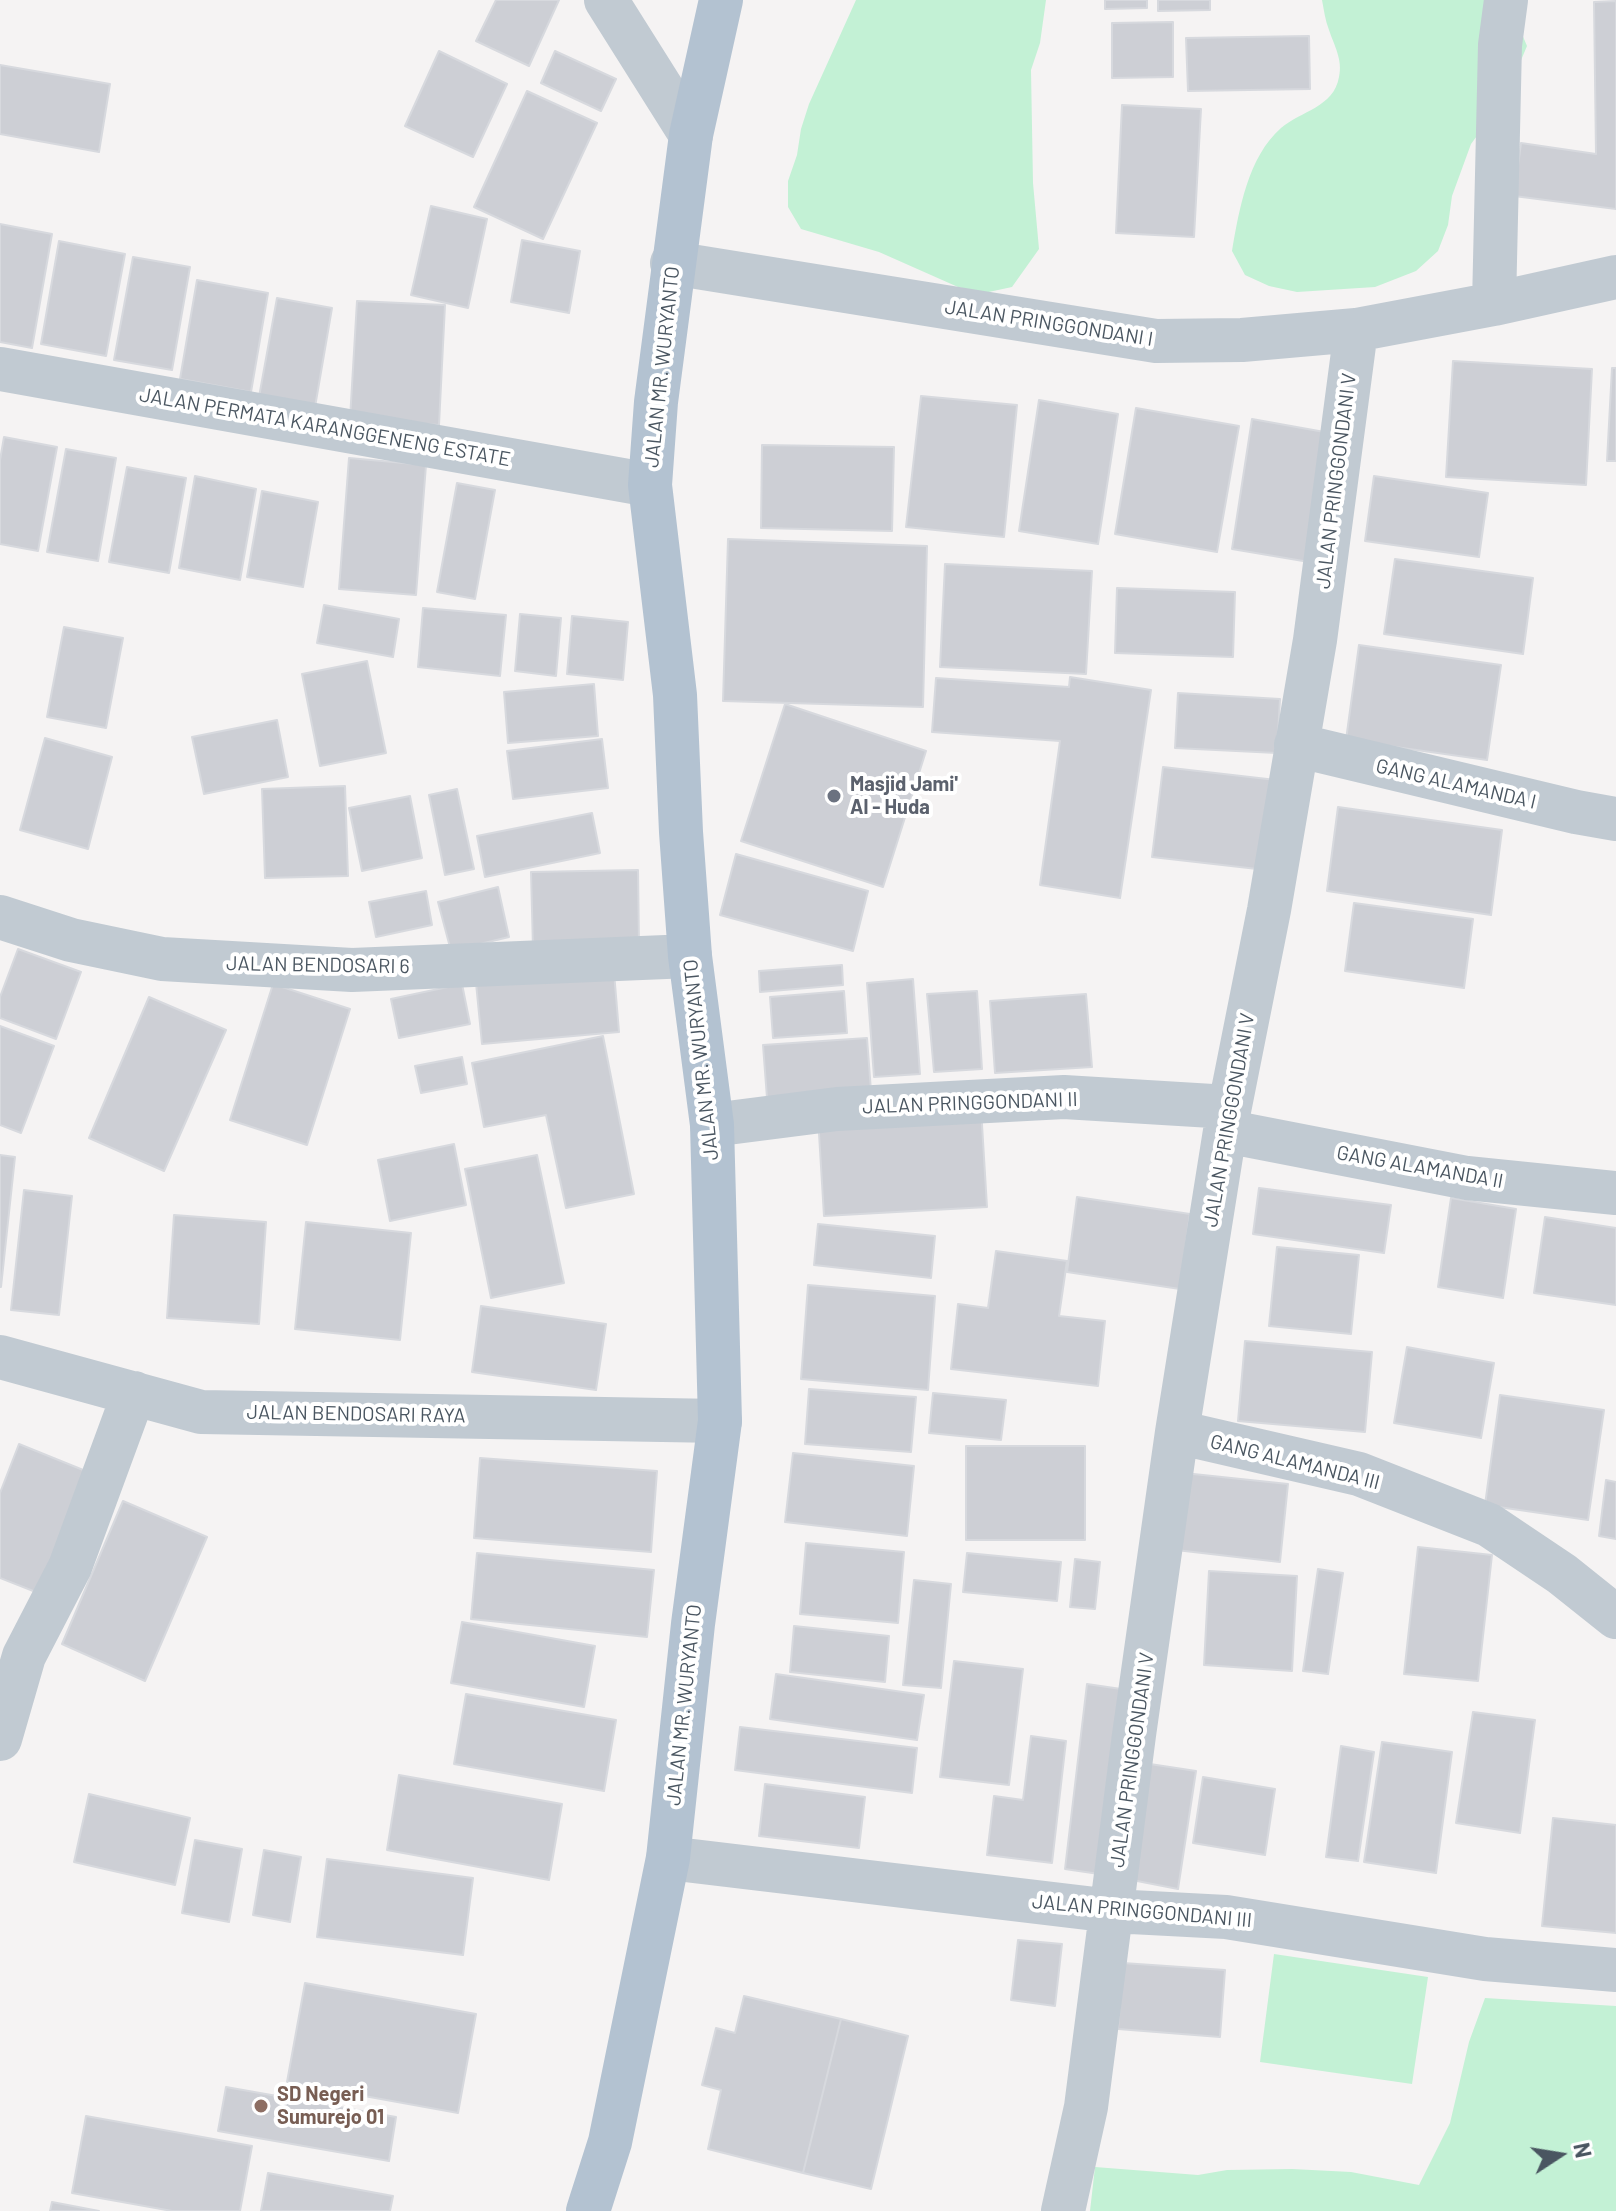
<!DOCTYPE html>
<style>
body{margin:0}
#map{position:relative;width:1616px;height:2211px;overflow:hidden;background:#f5f3f3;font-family:Barlow,sans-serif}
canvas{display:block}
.north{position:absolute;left:1520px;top:2115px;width:80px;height:80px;-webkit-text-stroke:6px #fff;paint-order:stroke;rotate:78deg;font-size:22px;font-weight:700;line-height:32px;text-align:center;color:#4a5661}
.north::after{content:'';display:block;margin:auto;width:28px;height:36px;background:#4a5661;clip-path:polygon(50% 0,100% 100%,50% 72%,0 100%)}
</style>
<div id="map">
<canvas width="1616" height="2211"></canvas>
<div class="north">N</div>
</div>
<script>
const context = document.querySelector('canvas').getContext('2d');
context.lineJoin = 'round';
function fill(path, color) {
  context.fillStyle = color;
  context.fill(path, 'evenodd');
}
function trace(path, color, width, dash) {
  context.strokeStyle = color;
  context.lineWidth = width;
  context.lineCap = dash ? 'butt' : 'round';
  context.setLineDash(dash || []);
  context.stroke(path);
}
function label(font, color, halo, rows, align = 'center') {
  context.font = font + ' Barlow,sans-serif';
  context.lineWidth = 8;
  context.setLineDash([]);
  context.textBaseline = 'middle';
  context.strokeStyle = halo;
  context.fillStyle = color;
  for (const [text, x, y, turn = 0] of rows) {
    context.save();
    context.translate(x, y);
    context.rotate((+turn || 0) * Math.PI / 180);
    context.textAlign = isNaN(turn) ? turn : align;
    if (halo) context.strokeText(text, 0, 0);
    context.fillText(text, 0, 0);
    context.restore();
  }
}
fill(new Path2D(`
 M856 0H1046L1040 43 1031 70 1033 183 1039 249 1012 287 984 293 958 287 879 252 801 229 788 207V181L797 155 801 129 809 104Z
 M1322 0H1503L1516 20 1527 46 1505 98 1471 144 1452 196 1448 225 1438 251 1416 271 1375 287 1297 292 1269 286 1245 275 1232 251C1239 210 1248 157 1281 128 1301 111 1334 107 1339 77 1343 60 1334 45 1329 30 1325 20 1324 10 1322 0Z
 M1274 1954 1428 1977 1412 2084 1260 2062Z
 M1485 1998 1616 2006V2211H1090L1095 2167 1198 2175 1227 2170 1292 2169 1351 2172 1419 2185 1450 2123 1469 2042Z`), '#c3f1d5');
const building = new Path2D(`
 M496 0H559L529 66 476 41Z
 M1105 0H1147V8L1105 9Z
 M1158 0H1210V10L1158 11Z
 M1616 1V209L1514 196 1521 143 1596 154 1594 2Z
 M1173 22V77L1112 78V23Z
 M1309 36 1310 89 1188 91 1186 38Z
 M439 51 507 84 473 157 405 126Z
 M555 51 616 79 601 111 541 83Z
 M0 65 110 84 99 152 0 134Z
 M527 91 597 123 543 239 474 207Z
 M1122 105 1201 109 1194 237 1116 233Z
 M431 206 487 219 468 308 411 295Z
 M0 224 52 234 32 348 0 342Z
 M522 240 580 251 569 313 511 302Z
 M59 241 125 254 106 356 41 344Z
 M133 257 190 267 172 370 114 360Z
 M197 280 268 293 251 392 180 379Z
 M277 298 332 308 315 407 259 397Z
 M357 301 445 305 439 425 350 419Z
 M1453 361 1592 369 1586 485 1446 477Z
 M1612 368H1616V461H1607Z
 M921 396 1017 405 1004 537 906 527Z
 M1039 400 1118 414 1098 544 1019 531Z
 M1136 408 1239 426 1217 552 1115 534Z
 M1252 419 1330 433 1309 562 1232 549Z
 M4 437 57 447 38 551 0 544V460Z
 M762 445 894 447 892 531 761 528Z
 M66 449 116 458 98 561 47 552Z
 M349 458 426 465 416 595 339 589Z
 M127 467 186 478 169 573 109 562Z
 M195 476 256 489 240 580 179 568Z
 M1374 476 1488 493 1479 557 1365 541Z
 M457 483 495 490 475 599 437 592Z
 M262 491 318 502 303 587 247 577Z
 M728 539 927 546 923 707 723 701Z
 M1395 559 1533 578 1523 654 1384 634Z
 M945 564 1092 571 1086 674 940 667Z
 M1117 588 1235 592 1233 657 1115 653Z
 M324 605 399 619 393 657 317 643Z
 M423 608 506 615 500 676 418 667Z
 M520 614 561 618 556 676 515 671Z
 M572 616 628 622 623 680 567 674Z
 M64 627 123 638 106 728 47 717Z
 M1359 645 1501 665 1487 760 1346 740Z
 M367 661 386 753 320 766 302 674Z
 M1070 677 1151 690 1120 898 1040 885 1060 741 932 732 936 678 1069 687Z
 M594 684 598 736 508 743 504 692Z
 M1178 693 1280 699 1277 753 1175 748Z
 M785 704 926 751 883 887 741 841Z
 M277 720 288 777 204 794 192 737Z
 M45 738 112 757 88 849 20 830Z
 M602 739 608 788 513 799 507 751Z
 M1163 767 1276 780 1266 870 1152 857Z
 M345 786 348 876 265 878 262 789Z
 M457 789 474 869 445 875 429 795Z
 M410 796 422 858 362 871 349 808Z
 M1338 807 1502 830 1491 915 1327 891Z
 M592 813 600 853 485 877 477 836Z
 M736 854 868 891 853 951 720 915Z
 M638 870 639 946 533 949 531 872Z
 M498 887 509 937 451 951 438 902Z
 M426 891 432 925 376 937 369 902Z
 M1354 903 1473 919 1464 988 1345 971Z
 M18 949 81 972 56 1039 0 1018V997Z
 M842 965 843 985 760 992 759 971Z
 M614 972 619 1032 482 1044 476 983Z
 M913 979 920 1074 874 1077 867 983Z
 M273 984 350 1009 307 1145 230 1120Z
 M462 984 470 1024 399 1038 391 999Z
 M844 991 847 1033 773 1038 770 997Z
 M977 991 982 1069 934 1072 927 994Z
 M1086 994 1092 1067 995 1073 990 1001Z
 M149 997 226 1030 164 1171 89 1138Z
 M0 1026 54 1046 21 1133 0 1125Z
 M603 1036 634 1194 566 1208 546 1115 484 1127 472 1063Z
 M867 1038 871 1091 767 1098 763 1045Z
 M462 1057 467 1084 421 1093 415 1066Z
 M981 1108 987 1207 824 1216 818 1117Z
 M454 1144 466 1205 390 1221 378 1160Z
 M0 1155 15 1157 1 1287H0Z
 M537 1155 564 1283 491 1298 465 1169Z
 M1259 1188 1391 1205 1384 1253 1253 1234Z
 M24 1190 72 1196 59 1315 11 1310Z
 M1077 1197 1190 1214 1180 1289 1067 1272Z
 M1451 1198 1516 1209 1503 1298 1438 1287Z
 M174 1215 266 1222 259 1324 167 1318Z
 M1545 1217 1616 1228V1305L1534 1293Z
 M306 1222 411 1233 400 1340 295 1329Z
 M818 1224 935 1236 931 1278 814 1265Z
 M1277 1247 1359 1255 1351 1334 1269 1326Z
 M996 1251 1067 1261 1059 1316 1105 1321 1098 1386 951 1369 958 1304 988 1308Z
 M808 1285 935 1296 928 1390 801 1379Z
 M481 1306 606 1324 596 1390 472 1372Z
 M1245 1341 1372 1352 1365 1432 1238 1421Z
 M1407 1347 1494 1363 1481 1438 1394 1423Z
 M809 1389 916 1397 911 1452 805 1444Z
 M933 1393 1006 1400 1001 1440 929 1433Z
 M1500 1395 1604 1410 1588 1520 1485 1505Z
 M19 1444 98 1476 51 1598 0 1578V1493Z
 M966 1446H1085V1540H966Z
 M793 1453 914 1466 907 1536 785 1522Z
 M480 1458 657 1471 651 1552 474 1538Z
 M1184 1473 1288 1484 1280 1562 1176 1550Z
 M1606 1480 1616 1482V1539L1599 1536Z
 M123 1501 207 1537 145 1681 62 1644Z
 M806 1543 904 1552 898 1623 800 1614Z
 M1418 1547 1492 1555 1478 1681 1404 1674Z
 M477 1553 654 1570 647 1637 471 1619Z
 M967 1553 1061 1562 1057 1601 963 1592Z
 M1075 1559 1100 1562 1095 1609 1070 1607Z
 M1318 1569 1343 1573 1328 1674 1303 1671Z
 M1209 1571 1297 1576 1292 1671 1204 1665Z
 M914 1580 951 1584 941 1688 903 1685Z
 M462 1622 595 1646 584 1707 451 1683Z
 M794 1626 889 1636 885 1682 790 1672Z
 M954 1661 1023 1669 1009 1785 940 1777Z
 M776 1674 924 1695 917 1740 770 1719Z
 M1087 1684 1121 1689 1099 1874 1065 1869Z
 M466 1694 616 1720 604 1791 454 1764Z
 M1473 1712 1535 1720 1520 1833 1456 1823Z
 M740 1727 917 1748 912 1793 735 1770Z
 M1031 1736 1066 1741 1052 1863 987 1855 994 1796 1023 1800Z
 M1382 1742 1452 1752 1436 1873 1364 1862Z
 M1341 1746 1374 1752 1358 1861 1326 1857Z
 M1150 1764 1196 1771 1178 1889 1132 1880Z
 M399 1775 562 1804 549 1880 387 1850Z
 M1203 1777 1275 1789 1265 1855 1193 1843Z
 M765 1784 865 1797 859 1848 759 1836Z
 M89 1794 190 1818 175 1885 74 1862Z
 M1553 1818 1616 1825V1933L1542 1926Z
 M195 1840 242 1849 229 1922 182 1913Z
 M264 1850 301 1857 290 1922 253 1915Z
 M327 1859 473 1878 463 1955 317 1937Z
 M1018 1940 1062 1944 1055 2006 1011 2000Z
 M1123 1963 1225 1970 1220 2037 1118 2029Z
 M305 1983 476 2014 458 2113 287 2082Z
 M744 1996 841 2019 803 2173 708 2149 721 2090 702 2085 716 2028 735 2033Z
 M841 2019 908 2036 871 2189 803 2173Z
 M226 2087 396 2117 389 2161 218 2131Z
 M86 2116 252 2146 240 2211H172L72 2193Z
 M268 2173 393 2196 390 2211H261Z
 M52 2202 99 2211H50Z`);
fill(building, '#cdcfd5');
trace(building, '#d7d9de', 2);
trace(new Path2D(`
 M606 0 691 135
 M672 263 1156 341 1242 340 1356 330 1494 304 1616 277
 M1494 304 1500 45 1506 0
 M0 369 650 485
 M1296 745 1576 812 1616 819
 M0 917 71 940 162 959 352 970 690 956
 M712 1125 837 1109 1064 1097 1229 1107
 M1225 1131 1467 1178 1616 1193
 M0 1357 201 1412 720 1421
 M1177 1432 1359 1474 1489 1525 1562 1574 1616 1617
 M0 1739 24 1656 70 1567 134 1393
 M668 1858 1112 1911 1226 1917 1485 1959 1616 1970
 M1063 2211 1086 2107 1134 1735 1177 1432 1225 1131 1269 910 1315 640 1356 330`), '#c1cad2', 44);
trace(new Path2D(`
 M588 2211 610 2142 668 1858 693 1624 720 1421 712 1125 690 956 681 832 675 695 650 485 656 402 691 135 721 0`), '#b3c2d1', 44);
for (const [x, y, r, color] of [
 [834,796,8,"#6b7280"],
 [261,2106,8,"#8d6e63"]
]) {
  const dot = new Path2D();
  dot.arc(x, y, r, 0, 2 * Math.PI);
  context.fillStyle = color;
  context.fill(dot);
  trace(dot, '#fff', 3);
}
label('20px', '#4a5661', '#fff', [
 ["JALAN PRINGGONDANI I",1049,323,9],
 ["JALAN MR. WURYANTO",662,367,-84],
 ["JALAN PERMATA KARANGGENENG ESTATE",325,427,10],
 ["JALAN PRINGGONDANI V",1336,481,-83],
 ["GANG ALAMANDA I",1456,784,13],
 ["JALAN BENDOSARI 6",318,965,1],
 ["JALAN MR. WURYANTO",701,1060,-96],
 ["JALAN PRINGGONDANI II",970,1103,-2],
 ["JALAN PRINGGONDANI V",1229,1120,-80],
 ["GANG ALAMANDA II",1420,1167,10],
 ["JALAN BENDOSARI RAYA",356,1414,1],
 ["GANG ALAMANDA III",1295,1462,14],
 ["JALAN MR. WURYANTO",684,1705,-84],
 ["JALAN PRINGGONDANI V",1132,1760,-82],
 ["JALAN PRINGGONDANI III",1142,1911,5]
]);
label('bold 20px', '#5b616d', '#fff', [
 ["Masjid Jami'",850,784],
 ["Al - Huda",850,807]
], 'left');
label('bold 20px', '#785e54', '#fff', [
 ["SD Negeri",277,2094],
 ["Sumurejo 01",277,2117]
], 'left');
</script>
